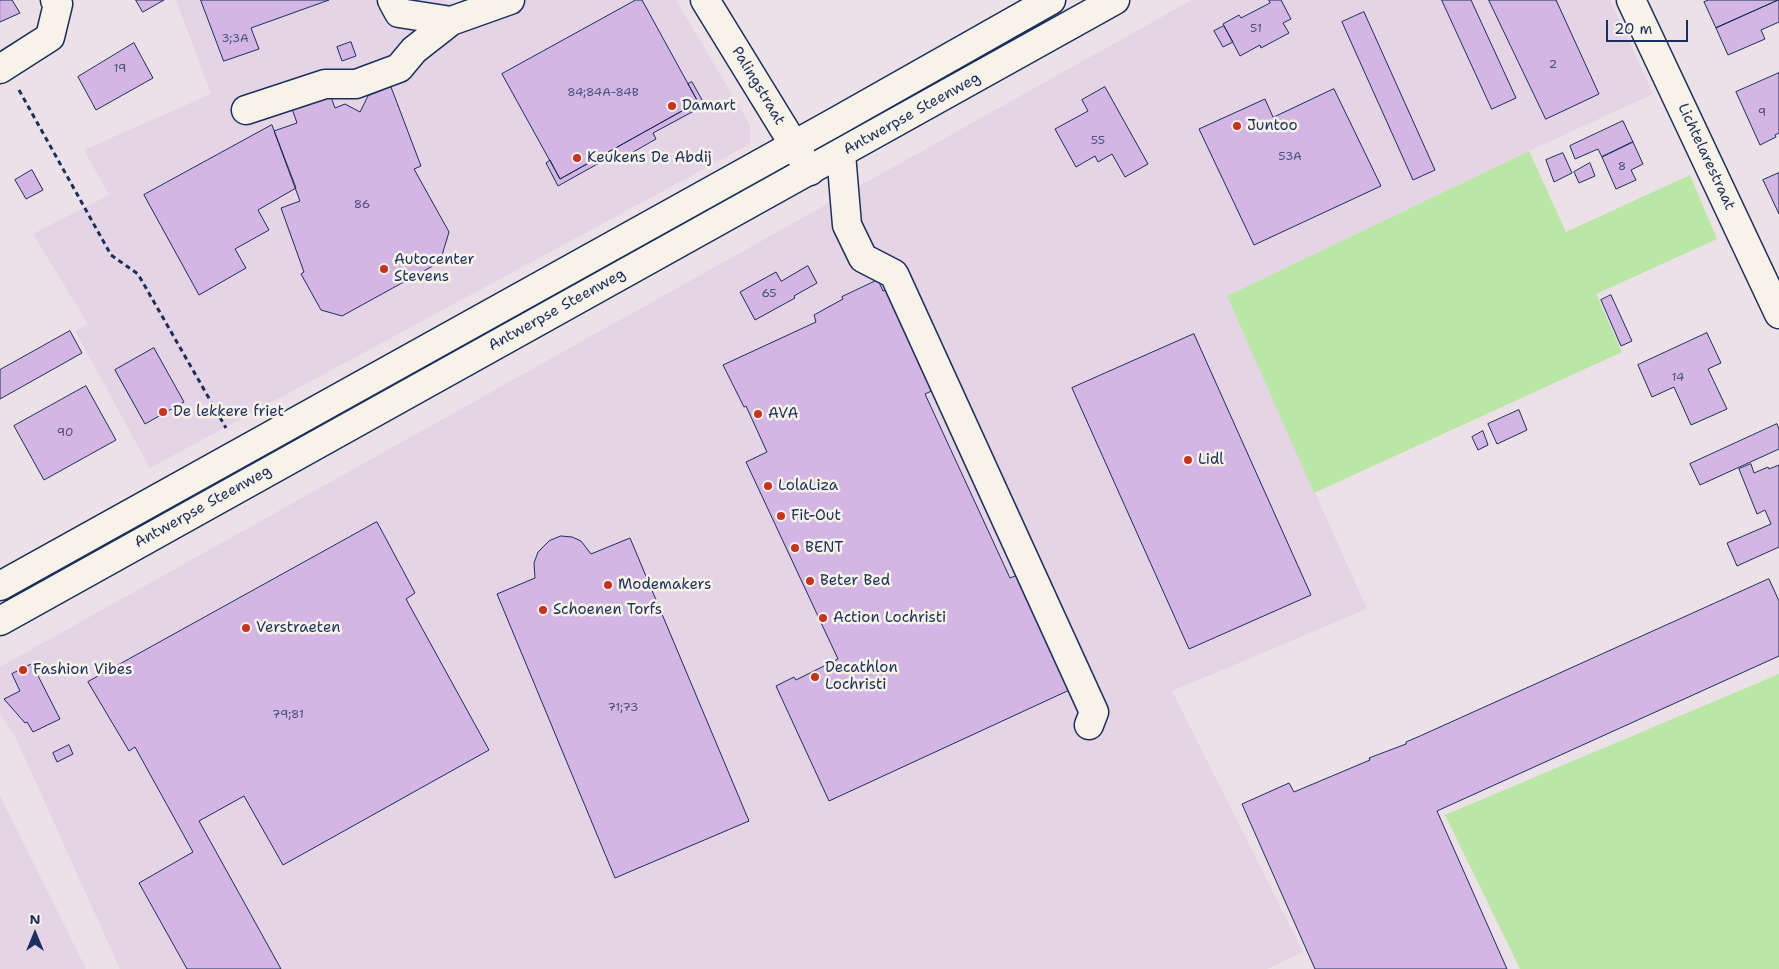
<!DOCTYPE html>
<style>
body{margin:0}
#map{position:relative;width:1779px;height:969px;overflow:hidden;background:#ece1e6;font-family:"Shantell Sans",sans-serif}
canvas{display:block}
.north{position:absolute;left:10px;top:909px;width:50px;height:50px;-webkit-text-stroke:4px #f7f3e8;paint-order:stroke;rotate:0deg;font-size:14px;font-weight:700;line-height:20px;text-align:center;color:#1b2f5e}
.north::after{content:'';display:block;margin:auto;width:18px;height:22px;background:#1b2f5e;clip-path:polygon(50% 0,100% 100%,50% 72%,0 100%)}
.scale{position:absolute;left:1606px;top:20px;width:82px;height:22px;box-sizing:border-box;border:2px solid #1b2f5e;border-top:0;padding-left:6px;font-size:15px;line-height:18px;white-space:nowrap;color:#1b2f5e;-webkit-text-stroke:4px #f7f3e8;paint-order:stroke}
</style>
<div id="map">
<canvas width="1779" height="969"></canvas>
<div class="north">N</div>
<div class="scale">20 m</div>
</div>
<script>
const context = document.querySelector('canvas').getContext('2d');
context.lineJoin = 'round';
function fill(path, color) {
  context.fillStyle = color;
  context.fill(path, 'evenodd');
}
function trace(path, color, width, dash) {
  context.strokeStyle = color;
  context.lineWidth = width;
  context.lineCap = dash ? 'butt' : 'round';
  context.setLineDash(dash || []);
  context.stroke(path);
}
function label(font, color, halo, rows, align = 'center') {
  context.font = font + ' "Shantell Sans",sans-serif';
  context.lineWidth = 5;
  context.setLineDash([]);
  context.textBaseline = 'middle';
  context.strokeStyle = halo;
  context.fillStyle = color;
  for (const [text, x, y, turn = 0] of rows) {
    context.save();
    context.translate(x, y);
    context.rotate((+turn || 0) * Math.PI / 180);
    context.textAlign = isNaN(turn) ? turn : align;
    if (halo) context.strokeText(text, 0, 0);
    context.fillText(text, 0, 0);
    context.restore();
  }
}
fill(new Path2D(`
 M176 0H444L456 4 466 0H676L750 125V144L150 468 75 331 88 324 33 234 109 195 84 150 211 94Z
 M1192 0H1610L1653 94 1529 151 1227 296 1367 609 1172 691 1303 952 1267 969H120L14 734 0 714V667Z
 M0 796 86 969H0Z`), '#e4d4e5');
fill(new Path2D(`
 M1529 151 1566 232 1690 175 1717 239 1596 294 1622 352 1314 493 1227 296Z
 M1779 674V969H1520L1445 815Z`), '#bae7a5');
const building = new Path2D(`
 M0 0H12L20 13 0 22Z
 M136 0H164L143 12Z
 M201 0H329L251 28 259 49 224 61Z
 M636 0H642L698 102 560 179 502 74Z
 M1269 0H1281L1291 19 1283 23 1289 33 1261 48 1260 45 1240 56 1223 24 1239 15 1241 18 1270 3Z
 M1442 0H1471L1516 98 1492 109Z
 M1489 0H1556L1599 94 1546 119Z
 M1709 0H1778L1716 28 1704 2Z
 M1779 0V22L1761 30 1765 39 1728 55 1716 28Z
 M1364 12 1435 170 1413 180 1342 22Z
 M1224 26 1233 42 1223 47 1214 31Z
 M351 42 356 56 342 61 337 47Z
 M134 43 153 78 96 110 78 77Z
 M1779 73V133L1775 135 1776 137 1760 145 1736 92Z
 M692 82 705 105 653 133 656 139 614 163 610 157 558 186 546 163 550 160 560 179 698 102 688 84Z
 M391 87 421 166 414 169 449 232 440 262 342 316 321 310 301 274 304 272 281 208 300 201 274 131 297 123 290 103 328 89 335 108 345 104 360 112 368 96Z
 M1105 87 1148 164 1125 177 1112 154 1098 162 1095 156 1076 167 1055 129 1088 111 1082 100Z
 M1334 89 1381 186 1254 245 1199 129 1265 99 1273 117Z
 M1623 121 1633 142 1602 157 1598 149 1575 159 1570 146Z
 M272 125 296 188 258 210 269 230 235 249 246 268 199 295 144 195Z
 M1633 142 1643 164 1631 170 1636 180 1616 189 1602 157Z
 M1563 153 1572 173 1554 182 1546 160Z
 M1590 163 1595 176 1579 183 1574 172Z
 M32 170 43 190 26 199 15 180Z
 M1779 173V214L1763 180Z
 M808 266 817 283 794 296 795 298 755 320 740 292 776 272 781 281Z
 M878 280 883 291 893 287 938 388 925 394 1010 578 1023 573 1076 687 829 801 776 686 794 677 796 680 838 659 746 462 767 452 746 406 744 407 723 365 816 322 814 315 843 299 842 297Z
 M1611 295 1632 341 1621 346 1601 300Z
 M70 331 82 353 0 399V370Z
 M1707 333 1721 363 1708 369 1727 409 1691 425 1674 387 1652 397 1638 365Z
 M1194 334 1311 595 1189 649 1072 388Z
 M154 348 184 402 145 424 115 370Z
 M86 386 116 440 44 480 14 426Z
 M1519 410 1527 430 1497 444 1488 424Z
 M1777 424 1779 429V449L1700 485 1690 464Z
 M1483 431 1488 445 1478 450 1472 437Z
 M1751 464 1754 473 1768 467 1769 469 1779 465V547L1737 566 1727 543 1771 524 1765 510 1757 514 1739 469Z
 M377 522 415 593 406 599 489 750 283 865 244 796 199 821 281 969H187L139 883 193 852 135 747 129 751 88 682Z
 M561 536 572 537 581 541 591 554 630 538 749 821 615 878 497 594 535 578 534 563 538 552 549 541Z
 M1769 579 1779 601V656L1437 811 1507 969H1315L1242 804 1289 783 1294 792 1370 760 1369 758 1406 744V742L1420 736Z
 M32 664 60 719 33 732 27 722 25 723 4 699 20 691 12 674Z
 M69 745 73 754 57 762 53 753Z`);
fill(building, '#d3b6e3');
trace(building, '#1b2f5e', 1);
const minor = new Path2D(`
 M392 0 399 13 451 21
 M705 0 810 171
 M1631 0 1779 314
 M0 69 50 37 58 4 55 0
 M246 110 325 84H356L399 68 414 50 451 21 510 0
 M841 154 847 225 863 258 894 274 1094 712 1089 725`);
const major = new Path2D(`
 M0 586 837 121 1051 0
 M0 621 1115 0`);
trace(minor, '#1b2f5e', 31);
trace(major, '#1b2f5e', 31);
trace(new Path2D(`
 M19 90 111 255 138 274 226 428`), '#1b2f5e', 3, [5, 4]);
trace(minor, '#f7f3e8', 28);
trace(major, '#f7f3e8', 28);
for (const [x, y, r, color] of [
 [672,106,5,"#c8321e"],
 [1237,126,5,"#c8321e"],
 [577,158,5,"#c8321e"],
 [384,269,5,"#c8321e"],
 [163,412,5,"#c8321e"],
 [758,414,5,"#c8321e"],
 [1188,460,5,"#c8321e"],
 [768,486,5,"#c8321e"],
 [781,516,5,"#c8321e"],
 [795,548,5,"#c8321e"],
 [810,581,5,"#c8321e"],
 [608,585,5,"#c8321e"],
 [543,610,5,"#c8321e"],
 [823,618,5,"#c8321e"],
 [246,628,5,"#c8321e"],
 [23,670,5,"#c8321e"],
 [815,677,5,"#c8321e"]
]) {
  const dot = new Path2D();
  dot.arc(x, y, r, 0, 2 * Math.PI);
  context.fillStyle = color;
  context.fill(dot);
  trace(dot, '#f7f3e8', 2);
}
label('12px', '#49517f', null, [
 ["51",1256,29],
 ["3;3A",235,39],
 ["2",1553,65],
 ["19",120,69],
 ["84;84A-84B",603,93],
 ["9",1762,113],
 ["55",1098,141],
 ["53A",1290,157],
 ["8",1622,167],
 ["86",362,205],
 ["65",769,294],
 ["14",1678,378],
 ["90",65,433],
 ["71;73",623,708],
 ["79;81",288,715]
]);
label('15px', '#1b2f5e', '#f7f3e8', [
 ["Palingstraat",758,86,59],
 ["Antwerpse Steenweg",912,114,-29],
 ["Lichtelarestraat",1706,157,65],
 ["Antwerpse Steenweg",557,310,-29],
 ["Antwerpse Steenweg",203,507,-29]
]);
label('15px', '#1b2f5e', '#f7f3e8', [
 ["Damart",682,106],
 ["Juntoo",1247,126],
 ["Keukens De Abdij",587,158],
 ["Autocenter",394,260],
 ["Stevens",394,277],
 ["De lekkere friet",173,412],
 ["AVA",768,414],
 ["Lidl",1198,460],
 ["LolaLiza",778,486],
 ["Fit-Out",791,516],
 ["BENT",805,548],
 ["Beter Bed",820,581],
 ["Modemakers",618,585],
 ["Schoenen Torfs",553,610],
 ["Action Lochristi",833,618],
 ["Verstraeten",256,628],
 ["Decathlon",825,668],
 ["Lochristi",825,685],
 ["Fashion Vibes",33,670]
], 'left');
</script>
